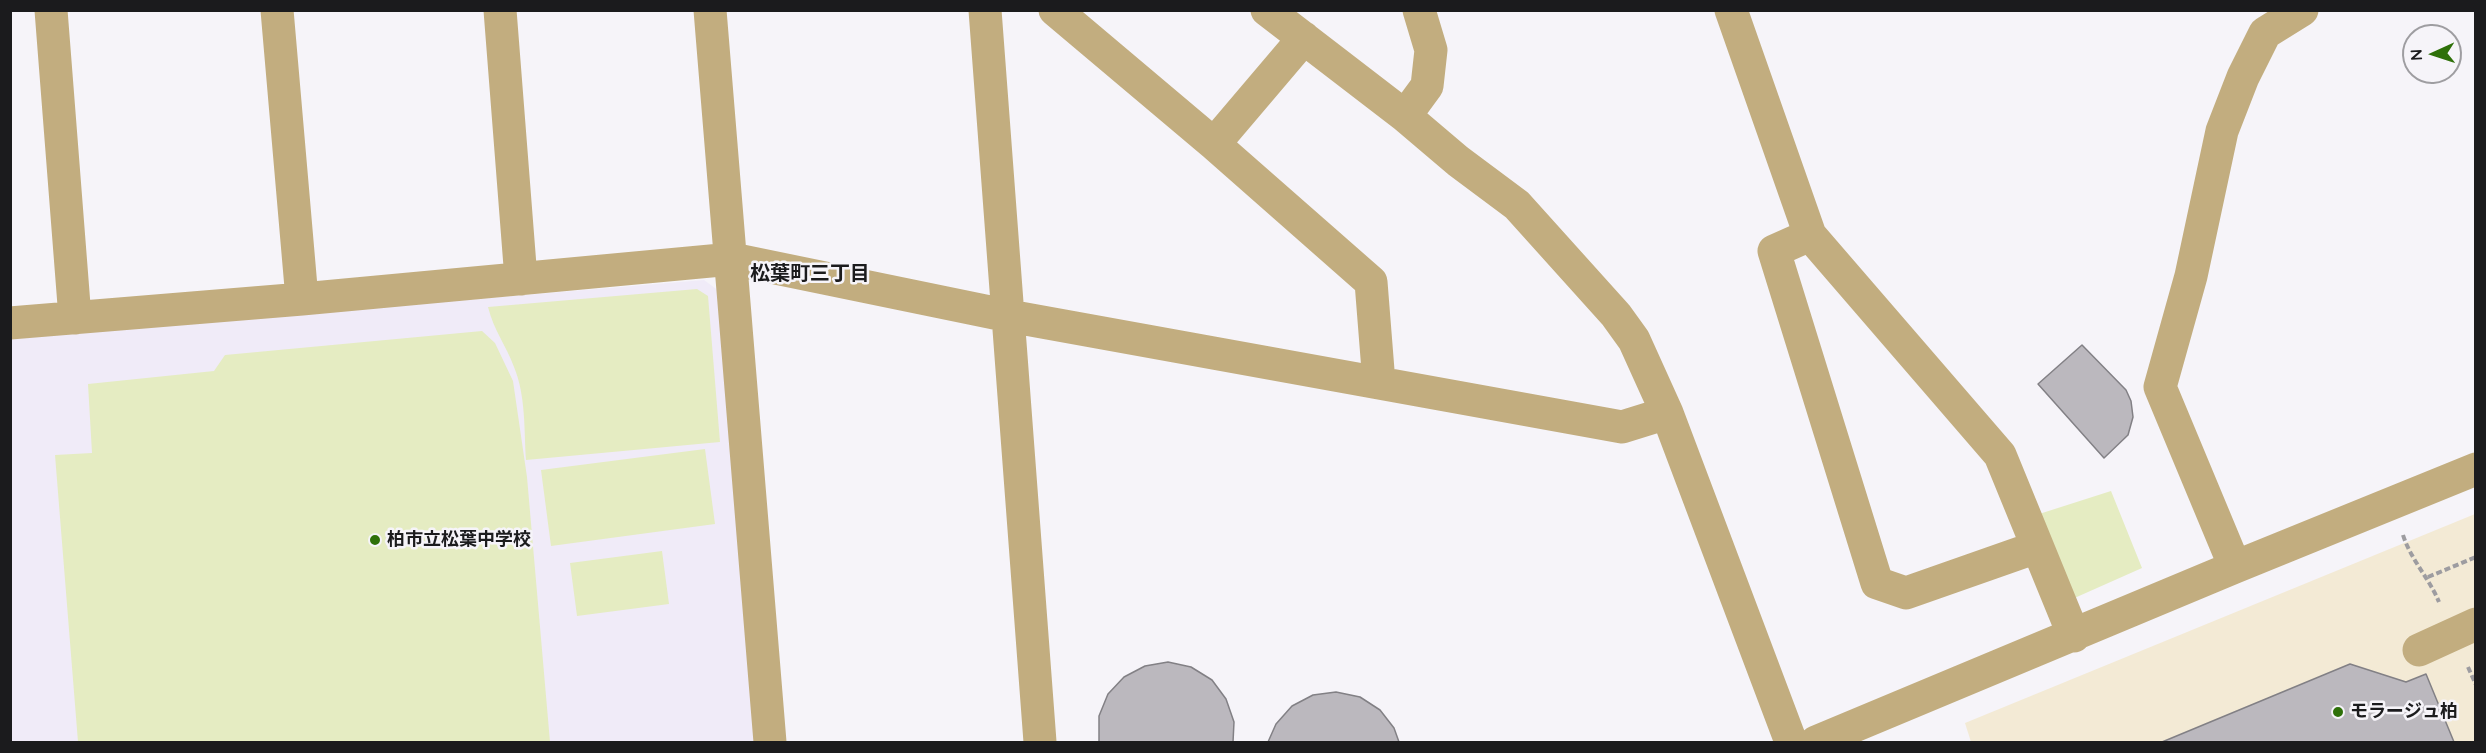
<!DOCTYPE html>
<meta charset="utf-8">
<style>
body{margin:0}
#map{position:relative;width:2486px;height:753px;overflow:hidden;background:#f6f4f9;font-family:Quicksand,sans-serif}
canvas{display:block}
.frame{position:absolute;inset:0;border:12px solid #1b1b1d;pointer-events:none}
.north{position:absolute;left:2402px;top:24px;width:60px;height:60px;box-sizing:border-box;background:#f6f4f9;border:2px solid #9e9da1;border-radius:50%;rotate:267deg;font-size:16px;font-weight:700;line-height:24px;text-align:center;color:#1b1b1d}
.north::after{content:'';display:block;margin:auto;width:21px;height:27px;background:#2e7009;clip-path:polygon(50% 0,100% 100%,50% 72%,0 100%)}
</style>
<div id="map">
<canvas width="2486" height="753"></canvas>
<div class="frame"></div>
<div class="north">N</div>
</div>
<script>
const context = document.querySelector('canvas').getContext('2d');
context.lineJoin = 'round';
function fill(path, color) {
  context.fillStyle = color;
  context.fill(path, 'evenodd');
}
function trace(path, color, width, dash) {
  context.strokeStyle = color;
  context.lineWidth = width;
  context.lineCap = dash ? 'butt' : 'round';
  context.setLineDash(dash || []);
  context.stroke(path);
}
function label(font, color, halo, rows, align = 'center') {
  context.font = font + ' Quicksand,"Noto Sans JP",sans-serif';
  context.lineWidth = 5;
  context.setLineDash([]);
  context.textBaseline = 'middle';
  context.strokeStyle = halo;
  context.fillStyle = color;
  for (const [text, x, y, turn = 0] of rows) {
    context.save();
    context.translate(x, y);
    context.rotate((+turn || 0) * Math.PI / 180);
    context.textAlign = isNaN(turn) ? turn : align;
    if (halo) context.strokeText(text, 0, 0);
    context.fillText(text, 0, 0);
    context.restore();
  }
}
fill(new Path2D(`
 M2475 514V742H1971L1965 723Z`), '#f3ead5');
fill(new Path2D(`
 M704 280 719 291 754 742H11V338Z`), '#f0ebf8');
fill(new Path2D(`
 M697 289 708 296 720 442 526 460C524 430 526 396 514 367 506 345 494 331 488 307Z
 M482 331 495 343 513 381 527 477 550 742H78L55 455 92 453 88 384 214 371 225 355Z
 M705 449 715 524 551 546 541 470Z
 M2111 491 2142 568 2070 600 2036 515Z
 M662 551 669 604 577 616 570 563Z`), '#e5ecc2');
const building = new Path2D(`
 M2082 345 2126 390 2131 401 2133 417 2128 435 2104 458 2038 384Z
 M1168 662 1191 667 1212 680 1226 699 1234 722 1233 742H1099V716L1108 694 1124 677 1145 666Z
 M2350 664 2406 682 2426 674 2454 742H2162Z
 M1336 692 1360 697 1380 710 1394 728 1399 742H1268L1276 724 1292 706 1313 695Z`);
fill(building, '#bbb8be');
trace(building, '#828085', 1.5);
trace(new Path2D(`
 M2403 535C2411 560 2429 578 2439 602
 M2428 577 2476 557
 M2468 667 2476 685`), '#9d9ca0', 4, [6, 3]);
trace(new Path2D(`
 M51 10 75 318
 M277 10 302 299
 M500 10 521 279
 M710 10 770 742
 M985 10 1040 742
 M1055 10 1214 144 1371 282 1379 383
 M1267 10 1405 116 1458 161 1517 205 1616 315 1634 340 1667 413 1791 742
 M1731 10 1810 235 2000 455 2074 636
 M1405 116 1427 86 1431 50 1419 10
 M1214 144 1304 38
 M1810 235 1774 251 1877 583 1906 593 2037 547
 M10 323 302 299 732 259 1009 316 1622 427 1667 413
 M2235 567 2160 387 2191 276 2222 131 2243 77 2265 33 2302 10
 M2419 650 2476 624
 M1816 742 2235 567 2476 469`), '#c2ad7f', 33);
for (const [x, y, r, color] of [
 [375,540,6,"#2e7009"],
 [2338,712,6,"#2e7009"]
]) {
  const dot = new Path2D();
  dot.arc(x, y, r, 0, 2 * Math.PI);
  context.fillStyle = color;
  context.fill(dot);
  trace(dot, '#f6f4f9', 2);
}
label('bold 18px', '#1b1b1d', '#f6f4f9', [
 ["柏市立松葉中学校",387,540],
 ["モラージュ柏",2350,712]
], 'left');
label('bold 20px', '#1b1b1d', '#f6f4f9', [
 ["松葉町三丁目",810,274]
]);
</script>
